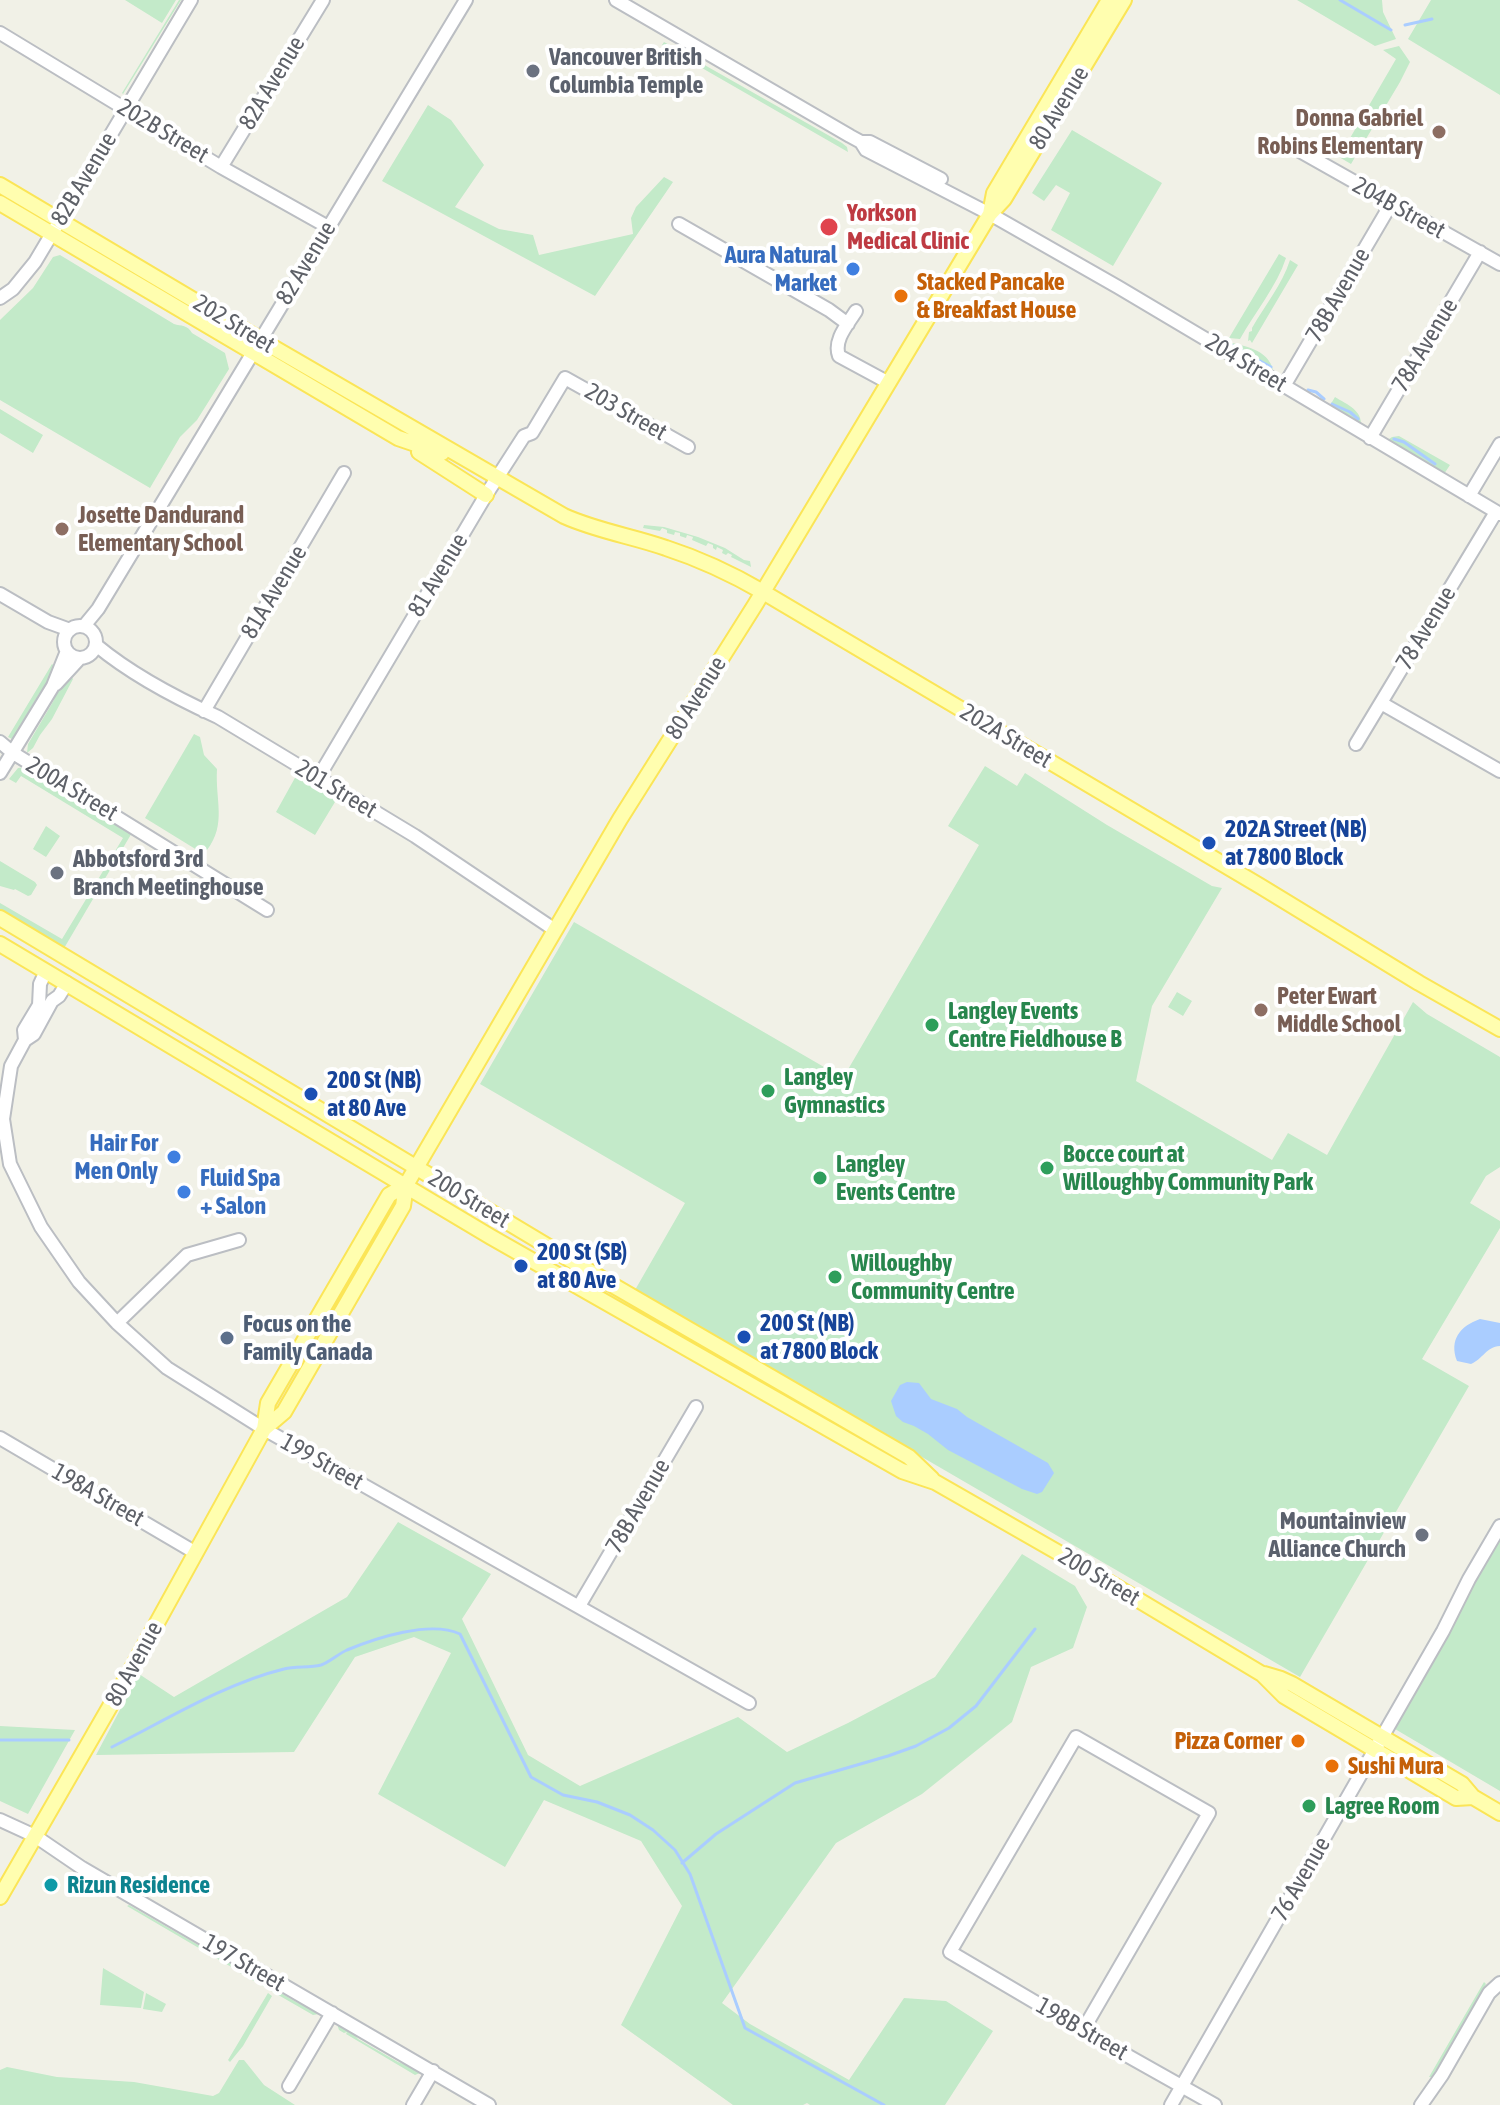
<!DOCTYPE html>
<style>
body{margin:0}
canvas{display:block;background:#f1f1e7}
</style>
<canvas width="1500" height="2105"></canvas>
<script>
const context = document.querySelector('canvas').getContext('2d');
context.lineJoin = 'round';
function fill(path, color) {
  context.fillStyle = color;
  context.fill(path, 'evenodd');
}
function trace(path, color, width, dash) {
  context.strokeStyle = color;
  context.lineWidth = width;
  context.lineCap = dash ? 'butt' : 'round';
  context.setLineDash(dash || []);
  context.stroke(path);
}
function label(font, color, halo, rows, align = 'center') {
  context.font = font + ' "Asap Condensed",sans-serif';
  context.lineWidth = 8;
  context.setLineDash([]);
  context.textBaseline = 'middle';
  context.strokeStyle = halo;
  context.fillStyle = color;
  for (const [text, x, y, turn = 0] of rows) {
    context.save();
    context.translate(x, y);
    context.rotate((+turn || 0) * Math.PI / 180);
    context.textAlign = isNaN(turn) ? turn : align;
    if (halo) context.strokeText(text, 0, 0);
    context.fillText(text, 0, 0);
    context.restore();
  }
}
fill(new Path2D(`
 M125 0H176L162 23Z
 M179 0H181L123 94 122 93Z
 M1297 0H1382L1383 12 1396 39 1375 46Z
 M1431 0H1500V95L1408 39Z
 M664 42 842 143 847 147 848 152 662 45Z
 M1399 46 1410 62 1400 82 1351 164 1339 157 1396 59 1383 50Z
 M428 105 451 120 484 165 455 207 499 229 533 235 539 255 633 234 631 218 636 207 664 177 673 182 595 296 382 181Z
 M1072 130 1162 183 1113 266 1051 230 1070 193 1056 185 1044 201 1032 193Z
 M1279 254 1286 258C1277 286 1255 312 1240 339L1229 338Z
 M60 255 174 324C181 326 188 325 192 333L225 353 229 369 197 420 180 437 150 488 0 400V320L33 288 53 257Z
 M1290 260 1298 265 1252 343 1250 340 1248 341 1249 332 1252 331V328C1265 305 1282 285 1290 260Z
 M1228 342C1248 347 1271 350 1274 375L1226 345Z
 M1335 397C1348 405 1362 410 1361 426L1329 407Z
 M0 409 43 435 33 453 0 433Z
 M1399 436 1450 465 1444 474 1386 441 1392 437Z
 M644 525 664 527 698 537 725 548 744 560 750 561 751 567 731 557 732 555 728 553 726 555 722 553 723 550 717 547 716 550 713 548V545L708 543 706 546 692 540 693 537 687 535 686 538 680 536V533L675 532 674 535 667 533V530L662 528 660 531 643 528Z
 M52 664 57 668 46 688 39 694 12 739 8 737Z
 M69 674 73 679 52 719 40 735 33 748 27 753 28 744 54 700 56 692Z
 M194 734 200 737 204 755 217 769C215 800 227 824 207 850H197L145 818Z
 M985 766 1017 786 1025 773 1107 825 1212 886 1222 888 1152 1006 1136 1081 1272 1160 1288 1133 1327 1155 1413 1002 1427 1014 1500 1057V1167L1486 1176 1470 1203 1500 1221V1228L1422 1359 1469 1386 1300 1677 635 1290 685 1203 480 1084 574 922 843 1078 979 845 948 826Z
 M26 767 133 831 63 950 0 913V903L62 939 123 838 21 776 16 783 9 779 18 768Z
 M296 776 338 797 315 835 276 812Z
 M46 826 60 836 46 857 33 849Z
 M0 861 35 882 37 885 31 895 28 896 15 889 14 890 0 886Z
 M1177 992 1192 1001 1183 1016 1168 1007Z
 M398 1522 491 1574 462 1619 528 1755 580 1786 738 1717 787 1752 848 1723 935 1677 1022 1554 1075 1586 1087 1607 1073 1648 1031 1667 1012 1722 922 1794 836 1843 722 2003 750 2024 849 2080 904 1998 946 2001 993 2031 945 2105H810L807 2103 803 2105H733L621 2025 682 1906 641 1841 544 1800 505 1867 378 1794 451 1653 414 1637 355 1657 294 1752 96 1755 139 1674 174 1697 347 1597Z
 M1500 1538V1791L1395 1729 1473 1583Z
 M0 1726 75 1730 28 1814 0 1801Z
 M129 1905 233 1965V1968L127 1906Z
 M103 1968 144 1992 141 2008 100 2005Z
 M243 1971 298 2003 307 2005 319 2014 313 2015 240 1973Z
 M1484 1982 1486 1984 1432 2077H1429Z
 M146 1993 166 2004 162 2012 143 2009Z
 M268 1993 272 1996 243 2046 230 2062 228 2060Z
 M337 2024 351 2030 358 2039 398 2062 417 2069 420 2073 415 2075 346 2034 347 2032 344 2033 339 2030Z
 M239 2060H244L264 2085 295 2105H0V2070L7 2067 57 2077 134 2082 213 2096 219 2093Z`), '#c3eac9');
fill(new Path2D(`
 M1480 1319 1500 1323V1346C1486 1347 1483 1359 1471 1364L1457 1361C1449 1340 1460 1326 1480 1319Z
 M907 1382 919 1383 931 1399 957 1409 967 1417 1048 1463 1054 1473 1042 1492 1037 1494 1022 1489 948 1450 928 1434 914 1426 903 1422 896 1416 891 1401 900 1385Z`), '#aacdff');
trace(new Path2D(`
 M1340 0 1391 30
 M1405 25 1432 19
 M1231 345 1271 367
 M1308 390 1316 392 1324 399
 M1332 404 1350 412 1358 419
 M1394 439 1404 442 1435 464
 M0 1740H69
 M112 1747C166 1720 226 1683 284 1669 296 1666 309 1668 321 1665 330 1662 338 1654 347 1650 376 1638 430 1620 460 1634L531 1777 563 1795 597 1802 630 1815 653 1830 675 1850 690 1874 745 2028 884 2105
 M682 1863 716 1834 795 1783 888 1756 916 1746 949 1728 976 1706 1035 1629`), '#aacdff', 3);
const minor = new Path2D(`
 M616 0 850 136 861 142H870L941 179
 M0 33 221 167 328 227
 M861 142 866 150 990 214 1118 287 1500 514
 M1298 150 1500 264
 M221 167 323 0
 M679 224 829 310 848 324
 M0 298 13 289 35 262 191 0
 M856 311C848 324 833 340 839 356L889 383
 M1284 386 1391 204
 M1370 438 1480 252
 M1469 496 1500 444
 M0 594 48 622 70 630
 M84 626 98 609 466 0
 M64 642a16 16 0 1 1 32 0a16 16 0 1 1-32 0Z
 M96 645C132 675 176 698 218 717L415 836 555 930
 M56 684 80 658
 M1381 703 1500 771
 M204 711 344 473
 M0 742 13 753 267 910
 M1356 744 1496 512
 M0 773 53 686 67 651
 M318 778 486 495 524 436 532 433 565 378 688 447
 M67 983 59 996 52 1001 34 1034 25 1040 11 1066 3 1119 10 1164 41 1227 79 1282 117 1323 167 1368 264 1429 749 1703
 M25 1040 24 1030 39 1005 40 984 46 971
 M117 1323 187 1255 239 1240
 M0 1438 196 1553
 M579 1606 696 1407
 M0 1820 35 1836 82 1868 489 2105
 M1083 2030 1209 1813 1076 1737 950 1952 1096 2038 1215 2105
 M289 2086 332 2013
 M413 2105 433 2071
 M1171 2105 1443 1631 1469 1579 1500 1526
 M1421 2105 1442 2075 1489 1993 1500 1983`);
const major = new Path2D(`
 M0 185 276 349 564 516C597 531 632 536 666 548 700 559 732 574 763 592L1260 886 1419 983 1500 1029
 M0 203 398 438 442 453
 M990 214 994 193 1109 0
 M419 452 486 495
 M0 918 614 1286 909 1457 932 1479
 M0 944 491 1237 902 1471 935 1482 1080 1565 1262 1674 1284 1696 1456 1798 1473 1797
 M264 1429 284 1412 403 1206 406 1185 620 819 755 605 990 214 1004 199 1124 0
 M1264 1674 1281 1679 1292 1684 1462 1784 1473 1797 1500 1813
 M0 1897 131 1670 264 1429 268 1403 389 1195 406 1185`);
trace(minor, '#bbbec3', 16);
trace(major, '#fbe557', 18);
trace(minor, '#fff', 12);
trace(major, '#fffeaf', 14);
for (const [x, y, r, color] of [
 [533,71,8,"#6b7280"],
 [1439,132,8,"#8d6e63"],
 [829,227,10,"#e0444e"],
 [853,269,8,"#3f7fe0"],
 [901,296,8,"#e8710a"],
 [62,529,8,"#8d6e63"],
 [1209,843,8,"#1a4fb4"],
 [57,873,8,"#6b7280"],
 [1261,1010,8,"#8d6e63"],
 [932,1025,8,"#2e9e5b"],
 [768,1091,8,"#2e9e5b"],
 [311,1094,8,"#1a4fb4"],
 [174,1157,8,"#3f7fe0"],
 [1047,1168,8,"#2e9e5b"],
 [820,1178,8,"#2e9e5b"],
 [184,1192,8,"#3f7fe0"],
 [521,1266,8,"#1a4fb4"],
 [835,1277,8,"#2e9e5b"],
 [744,1337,8,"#1a4fb4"],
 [227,1338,8,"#5c6f8a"],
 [1422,1535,8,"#6b7280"],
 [1298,1741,8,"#e8710a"],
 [1332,1766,8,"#e8710a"],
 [1309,1806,8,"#2e9e5b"],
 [51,1885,8,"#0f9aa8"]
]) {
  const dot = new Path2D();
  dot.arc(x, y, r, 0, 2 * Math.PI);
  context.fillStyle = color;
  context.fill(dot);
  trace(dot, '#fff', 3);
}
label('bold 24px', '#5b616d', '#fff', [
 ["Vancouver British",549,57],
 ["Columbia Temple",549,85],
 ["Abbotsford 3rd",73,859],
 ["Branch Meetinghouse",73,887],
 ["Mountainview",1406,1521,"right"],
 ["Alliance Church",1406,1549,"right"]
], 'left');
label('24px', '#5e6168', '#fff', [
 ["82A Avenue",272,83,-59],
 ["80 Avenue",1059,108,-59],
 ["202B Street",163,131,31],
 ["82B Avenue",84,179,-59],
 ["204B Street",1399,208,29],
 ["82 Avenue",306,263,-59],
 ["78B Avenue",1338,295,-60],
 ["202 Street",234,324,31],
 ["78A Avenue",1425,345,-59],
 ["204 Street",1246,363,31],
 ["203 Street",626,412,30],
 ["81 Avenue",438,575,-59],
 ["81A Avenue",274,592,-59],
 ["78 Avenue",1426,628,-59],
 ["80 Avenue",696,698,-58],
 ["202A Street",1006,736,31],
 ["200A Street",72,789,31],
 ["201 Street",336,789,31],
 ["200 Street",469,1199,31],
 ["199 Street",322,1462,29],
 ["198A Street",98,1495,30],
 ["78B Avenue",638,1506,-60],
 ["200 Street",1099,1577,31],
 ["80 Avenue",134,1664,-61],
 ["76 Avenue",1301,1879,-60],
 ["197 Street",244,1963,30],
 ["198B Street",1082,2029,30]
]);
label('bold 24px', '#785e54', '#fff', [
 ["Donna Gabriel",1423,118,"right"],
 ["Robins Elementary",1423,146,"right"],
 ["Josette Dandurand",78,515],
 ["Elementary School",78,543],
 ["Peter Ewart",1277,996],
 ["Middle School",1277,1024]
], 'left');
label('bold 24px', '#be3a42', '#fff', [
 ["Yorkson",847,213],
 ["Medical Clinic",847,241]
], 'left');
label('bold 24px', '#366cbe', '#fff', [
 ["Aura Natural",837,255],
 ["Market",837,283],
 ["Hair For",158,1143],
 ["Men Only",158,1171],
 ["Fluid Spa",200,1178,"left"],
 ["+ Salon",200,1206,"left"]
], 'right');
label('bold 24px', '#c56008', '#fff', [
 ["Stacked Pancake",917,282],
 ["& Breakfast House",917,310],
 ["Pizza Corner",1282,1741,"right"],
 ["Sushi Mura",1348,1766]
], 'left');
label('bold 24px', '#164399', '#fff', [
 ["202A Street (NB)",1225,829],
 ["at 7800 Block",1225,857],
 ["200 St (NB)",327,1080],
 ["at 80 Ave",327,1108],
 ["200 St (SB)",537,1252],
 ["at 80 Ave",537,1280],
 ["200 St (NB)",760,1323],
 ["at 7800 Block",760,1351]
], 'left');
label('bold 24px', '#27864d', '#fff', [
 ["Langley Events",948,1011],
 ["Centre Fieldhouse B",948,1039],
 ["Langley",784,1077],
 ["Gymnastics",784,1105],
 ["Bocce court at",1063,1154],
 ["Willoughby Community Park",1063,1182],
 ["Langley",836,1164],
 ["Events Centre",836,1192],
 ["Willoughby",851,1263],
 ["Community Centre",851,1291],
 ["Lagree Room",1325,1806]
], 'left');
label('bold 24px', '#4e5e75', '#fff', [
 ["Focus on the",243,1324],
 ["Family Canada",243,1352]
], 'left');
label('bold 24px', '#0d838f', '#fff', [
 ["Rizun Residence",67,1885]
], 'left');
</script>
